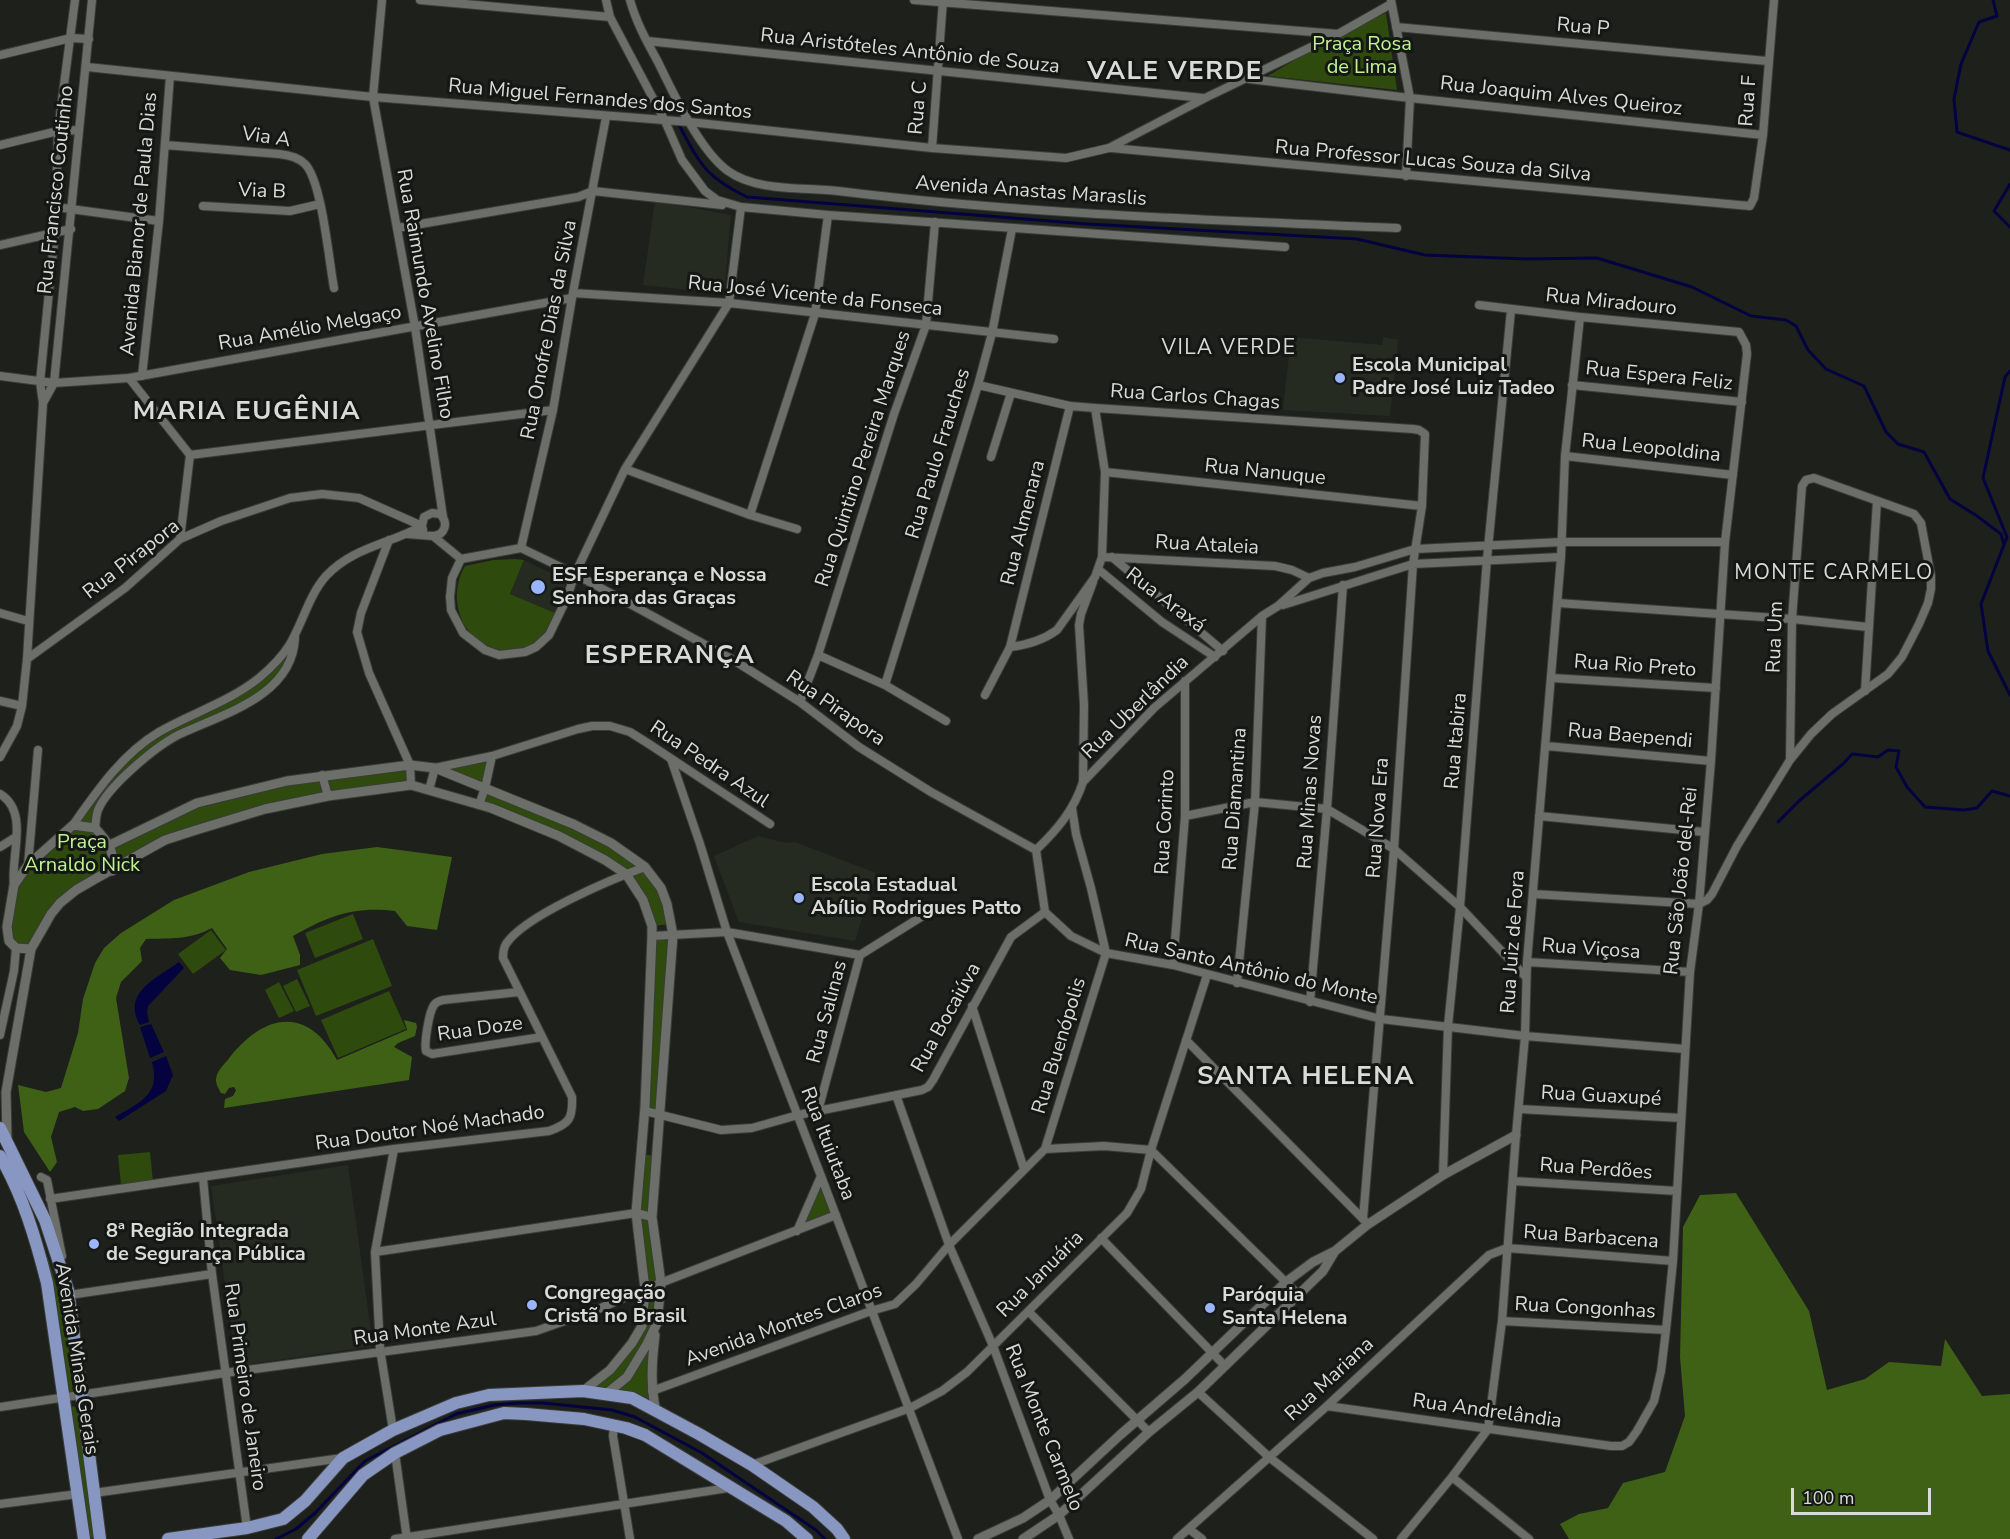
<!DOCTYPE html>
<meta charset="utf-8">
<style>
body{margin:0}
#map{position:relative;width:2010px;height:1539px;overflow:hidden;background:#1e201c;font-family:"Nunito Sans",sans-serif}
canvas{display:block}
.scale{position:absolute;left:1791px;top:1488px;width:140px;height:27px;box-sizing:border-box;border:3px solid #d9dbd8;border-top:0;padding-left:8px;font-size:18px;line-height:21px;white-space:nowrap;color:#d9dbd8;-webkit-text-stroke:4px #141713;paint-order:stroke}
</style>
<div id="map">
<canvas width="2010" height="1539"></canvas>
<div class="scale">100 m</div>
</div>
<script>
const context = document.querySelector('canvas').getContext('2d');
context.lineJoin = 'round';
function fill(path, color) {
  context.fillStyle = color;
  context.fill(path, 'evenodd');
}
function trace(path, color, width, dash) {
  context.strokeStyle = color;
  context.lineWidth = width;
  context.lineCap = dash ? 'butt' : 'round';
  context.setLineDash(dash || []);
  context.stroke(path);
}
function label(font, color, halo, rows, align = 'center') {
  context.font = font + ' "Nunito Sans",sans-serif';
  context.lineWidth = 6;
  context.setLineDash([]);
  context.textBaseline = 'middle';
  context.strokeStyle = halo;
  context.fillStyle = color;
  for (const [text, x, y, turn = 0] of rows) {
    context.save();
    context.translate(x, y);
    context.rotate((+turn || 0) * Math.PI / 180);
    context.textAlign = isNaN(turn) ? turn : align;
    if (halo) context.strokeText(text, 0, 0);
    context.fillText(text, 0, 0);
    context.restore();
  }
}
fill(new Path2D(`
 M655 201 731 215 724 294 643 285Z
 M1291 337 1382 345 1383 337 1398 340 1390 416 1283 410Z
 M524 560 566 581 555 613 510 594Z
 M758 836 786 843 795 842 876 873 855 941 739 922 714 856Z
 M348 1165 373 1346 237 1366 211 1186Z`), '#262b22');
fill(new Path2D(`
 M1386 13 1397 90 1268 76 1338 34Z
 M515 559 524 560 510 594 555 613C552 620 550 629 545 634 537 645 526 649 513 650 468 655 443 603 465 566L493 560Z
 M288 646 290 662 259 697 176 736 143 759 98 810 95 828 111 845 197 803 251 790 410 765 411 785 328 796 165 840 60 903 31 949 9 941 14 885 73 825 109 776 145 743 257 679Z
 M492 756 486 788 573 824 645 867 661 888 671 924 652 926 626 874 605 860 479 805 485 788 435 768Z
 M353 914 363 939 315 958 305 933Z
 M211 930 226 950 193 974 178 954Z
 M673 935 659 1114 645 1111 652 936Z
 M373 939 392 986 316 1016 297 970Z
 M297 979 310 1006 296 1012 283 986Z
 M279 982 294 1011 279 1018 265 990Z
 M389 991 406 1029 338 1058 321 1020Z
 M150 1152 153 1182 121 1185 118 1155Z
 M641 1154 657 1156 652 1217 661 1283 645 1289 636 1213Z
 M821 1176 836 1215 797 1231Z
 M45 1254 48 1258 66 1319 73 1392H69Z
 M662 1290 655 1335 656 1411 583 1391 610 1370 642 1326 645 1295Z
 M73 1406 77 1408 95 1535 91 1539 89 1537 70 1410Z`), '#2e4a0d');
fill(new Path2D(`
 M377 847 452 857 437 930 407 926 395 911C354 906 328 916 293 936L300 955V965L261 975 230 970 220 958 227 949 212 928C189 940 171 938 146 939L140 948 142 961 121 982 116 998 129 1078 125 1091 98 1109 83 1111 75 1107 59 1112 51 1137 57 1162 50 1172 24 1132 18 1085 46 1092 61 1088 78 1033 83 999 95 963 104 948 121 933 174 900 249 872 322 854Z
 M404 1020 416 1023 417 1027 415 1036 398 1043 394 1047 412 1057 409 1080 224 1108 225 1099 233 1096 236 1090 234 1087 229 1088 225 1094 221 1093C219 1089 216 1085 216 1080 216 1071 225 1064 230 1057 266 1012 308 1007 337 1060L407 1030Z
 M1736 1193 1809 1311 1827 1390 1865 1379 1889 1362 1941 1366 1945 1339 1982 1396 2010 1394V1539H1569L1560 1524 1579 1514 1608 1508 1623 1483 1665 1472 1685 1416 1680 1357 1683 1227 1700 1195Z`), '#3e6116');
fill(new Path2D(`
 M179 962 184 968 148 1006 147 1012 149 1022 140 1025C122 992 156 979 179 962Z
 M151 1024 164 1052 150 1058 140 1027Z
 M166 1056 173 1075 166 1091 119 1121 115 1117C140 1102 161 1095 152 1062Z`), '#040340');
trace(new Path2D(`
 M1993 0 1997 16 1979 22 1961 64 1954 99 1957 132 2010 150
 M678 123C700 164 704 176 747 197L1088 224 1357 239 1425 255 1526 259 1597 258 1692 287 1751 316 1786 320 1796 326 1808 350 1826 369 1864 386 1886 432 1898 444 1924 452 1950 499 1977 516 2001 534 2004 545
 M2010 184 1994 211 2010 227
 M2010 371 2005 377 1983 478 2007 537 1981 604 1988 651 2010 695
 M1778 822 1799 801 1844 763 1852 754 1878 757 1888 750 1899 751 1896 767 1907 787 1925 807 1964 810 1977 808 1992 791 2010 796
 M276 1539 296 1529 315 1513 365 1461 456 1414 494 1405 518 1403H543L612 1410 635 1417 702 1453 816 1530 825 1539`), '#040340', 3);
const minor = new Path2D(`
 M382 0 373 97 415 327 443 517
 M420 0 610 17
 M606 0 610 17 665 121 682 160 705 191 717 200 741 207 828 215 1285 247
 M630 0C636 22 647 42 658 62 673 93 700 151 728 171 757 192 804 187 838 191 1023 214 1211 220 1397 228
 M914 0 1338 34
 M1391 0 1410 98 1406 176
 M1396 27 1767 61
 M647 41 1203 98
 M0 55 71 38 89 39
 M87 67 373 97 689 122 932 148 1066 158 1109 148 1205 98 1338 34 1391 4
 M1249 79 1410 98 1763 135
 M0 145 58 131 79 130
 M165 145 279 154C289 155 298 157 305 164 322 181 329 262 334 288
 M932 148 943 0
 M1111 148 1750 206 1754 198 1763 135 1774 0
 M203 206 290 211 320 204
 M56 207 159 221
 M397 228 578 197 593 191 722 205
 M0 245 71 229
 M573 293 729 303 1054 339
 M0 376 54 383 129 378 572 298
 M142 376 159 221 170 76
 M129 378 190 455 180 539
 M978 385 1070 406 1095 408 1413 429 1419 430 1425 434 1422 506 1413 564 1394 849 1363 1219
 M1572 385 1742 402
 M43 403 54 383 92 0
 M190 455 553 410
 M1565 456 1733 475
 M991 457 1011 393
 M625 469 750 515 797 529
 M1105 472 1422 506
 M750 515 815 314 828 215
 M423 530 422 526 424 517 432 513 440 514C449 523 445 535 433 536
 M407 534 433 536 461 559 521 548 575 574 735 661 800 702 859 747 931 792 1036 850
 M389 540 361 613 357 632 369 673 410 765 411 785
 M521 548 553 410 572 298 606 117
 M1102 557 1275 566 1292 570 1309 578
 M1112 557 1223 651
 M461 559 452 578 450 597 451 610 463 633 485 650 499 655 525 652 536 647 549 635 566 600 575 574 625 469 729 303 741 207
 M1098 569 1162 622 1215 657
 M1558 603 1792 619 1868 627
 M1283 605 1413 564 1561 557
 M0 613 28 621
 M1010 647C1027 645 1042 641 1057 630L1095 577 1102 557 1105 472 1095 408
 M818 655 885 685 946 721
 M27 659 125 588 180 539 221 521 290 498 322 494 359 498 422 526
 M1552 678 1716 688
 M885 685 978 385 992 333 1012 229
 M1865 691 1877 501
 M985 695 1010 647 1070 406
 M0 701 22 706
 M800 702 818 655 894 414 926 325 935 222
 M1546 746 1711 761
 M0 757 17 726 22 706 27 659 43 403 40 382 55 231 58 131 75 0
 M671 759 700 844 727 932 821 1176 958 1539
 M322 775 328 796
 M1083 782 1084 705 1079 625 1081 614 1093 582
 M429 790 435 768 492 756 578 729 592 726H610L630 732 649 744 770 824
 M0 794C30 812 10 857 14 885
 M479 805 485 788 492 756
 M1185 816 1255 802 1327 809 1394 849 1460 907 1526 977
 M1539 816 1704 832
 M73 825C97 791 122 754 159 732 192 713 229 702 259 678 271 668 282 657 290 644 303 622 309 595 326 576 353 547 390 544 422 526
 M95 828C96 822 96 815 98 810 108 786 155 747 178 735 222 714 292 697 295 638
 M0 847 16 837
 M1036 850C1057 830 1074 810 1083 782L1154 708 1262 616 1278 606 1309 578 1323 573 1355 567 1415 549 1562 542H1725
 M1036 850 1045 912 1071 936 1106 953 1173 965 1381 1019 1525 1036 1685 1049
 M28 865 38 750
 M1533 894 1699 904 1707 900 1712 894 1737 846 1790 760 1811 734 1832 714 1888 674 1902 657 1919 624 1928 603 1931 589V576L1921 523 1914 514 1814 478 1806 480 1802 486 1792 619 1790 760
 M652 936 727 932 860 955 929 912
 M1527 962 1690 972
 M1173 965 1185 816V681
 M1237 983 1255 802 1262 616
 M519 992 443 1000C439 1001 436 1002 434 1005 429 1012 424 1043 426 1051L432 1054 542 1037
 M1310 1002 1327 809 1343 585
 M972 1006 1024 1169
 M0 1035 14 971 16 948
 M1186 1040 1365 1221
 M896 1095 949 1245 993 1346 1050 1500 1059 1515 1069 1539
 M1519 1109 1681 1118
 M645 1111 721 1130 752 1128 798 1115 922 1090 928 1087 933 1080 1011 937 1045 912
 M818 1111 860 955
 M1045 1149 1106 953 1091 888 1076 834 1072 808
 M1443 1175 1448 1026 1460 907 1487 559 1511 310
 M41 1177 47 1180 62 1256
 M203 1178 212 1274 247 1528
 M1513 1181 1677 1191
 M50 1199 394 1149 549 1131C569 1124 573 1119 572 1097L503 958C503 953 503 949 506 944 524 916 612 879 645 867
 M797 1231 821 1176
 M1101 1238 1225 1366
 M375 1252 636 1213 652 1217
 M69 1295 212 1274
 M1029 1312 1149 1432
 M1502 1321 1666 1330
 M652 1391 871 1311 895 1304 916 1284 949 1245 1045 1149 1104 1146 1151 1150 1299 1295
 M1198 1392 1269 1457 1373 1539
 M1327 1406 1611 1446H1622L1629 1442 1637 1431 1654 1401 1661 1371 1666 1330 1673 1261 1690 972 1699 904 1711 761 1725 542 1747 354 1746 345 1739 332 1580 317 1479 305
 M0 1407 225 1373 536 1331 596 1310 645 1289 836 1215
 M614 1425 613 1436 630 1539
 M393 1430 380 1349 375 1252 394 1149
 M395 1453 407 1539
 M752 1465 910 1408 942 1391 967 1372 1127 1213 1141 1189 1151 1150 1207 975
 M1452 1477 1529 1539
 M94 1493 342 1458
 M0 1504 78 1494
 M1189 1529 1202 1539
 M395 1539 728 1488
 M1177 1539 1327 1406 1489 1255 1507 1248 1673 1261
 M1401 1539 1452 1477 1488 1429 1502 1321 1516 1135 1525 1036 1527 962 1561 557 1565 456 1580 317`);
const tertiary = new Path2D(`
 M110 845 197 803 287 781 410 765 435 768 573 824 611 843 645 867 661 888 667 904 673 935 652 1217 661 1283 657 1323 647 1344 627 1377 606 1394
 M31 949 16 948 9 941 7 927 14 885 28 865 73 825 95 828C108 842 115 850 112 871
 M7 1139 6 1092 31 949 51 914 60 903 76 890 95 879 165 840 196 830 265 809 328 796 411 785 491 808 559 836 605 860 626 874 643 900 652 926V936L645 1107 636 1213 645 1289 642 1326 632 1343 610 1370 583 1391
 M655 1335C652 1361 650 1385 656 1411
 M978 1539 1023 1518 1050 1500 1120 1435 1185 1379 1286 1282 1313 1262 1335 1251 1367 1225 1443 1175 1516 1135
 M1023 1539 1059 1515 1149 1432 1198 1392 1323 1271 1335 1251`);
const primary = new Path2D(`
 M0 1128 45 1220 68 1290 100 1539
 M0 1156C23 1195 36 1240 47 1283L84 1539
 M168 1539 247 1528 283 1519 305 1501 343 1458 393 1430 456 1403 489 1395 583 1391 632 1398 699 1434 752 1465 813 1507 837 1529 844 1539
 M308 1539 363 1475 395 1453 440 1430 504 1413 526 1414 584 1419 626 1428 645 1435 786 1521 807 1539`);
trace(minor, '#3a3c38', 10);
trace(tertiary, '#3a3c38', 11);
trace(primary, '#3a3c38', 14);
trace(minor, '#6b6e69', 8);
trace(tertiary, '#6b6e69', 9);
trace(primary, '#8797c1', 12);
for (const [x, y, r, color] of [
 [1340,378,6,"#9ab5fd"],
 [538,587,8,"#9ab5fd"],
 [799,898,6,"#9ab5fd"],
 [94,1244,6,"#9ab5fd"],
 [532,1305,6,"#9ab5fd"],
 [1210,1308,6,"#9ab5fd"]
]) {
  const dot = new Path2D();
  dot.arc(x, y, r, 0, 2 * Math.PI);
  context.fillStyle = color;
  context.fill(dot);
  trace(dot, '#141713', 2);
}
label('20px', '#d9dbd8', '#141713', [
 ["Rua P",1583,28,5],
 ["Rua Aristóteles Antônio de Souza",910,52,6],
 ["Rua Joaquim Alves Queiroz",1561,97,6],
 ["Rua Miguel Fernandes dos Santos",600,100,5],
 ["Rua F",1749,101,-86],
 ["Rua C",919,108,-85],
 ["Via A",266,138,8],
 ["Rua Professor Lucas Souza da Silva",1433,162,5],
 ["Rua Francisco Coutinho",57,190,-84],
 ["Via B",262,192,2],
 ["Avenida Anastas Maraslis",1031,192,4],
 ["Avenida Bianor de Paula Dias",140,224,-85],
 ["Rua Raimundo Avelino Filho",424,294,80],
 ["Rua José Vicente da Fonseca",815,297,6],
 ["Rua Miradouro",1611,303,6],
 ["Rua Amélio Melgaço",310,329,-10],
 ["Rua Onofre Dias da Silva",550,330,-79],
 ["Rua Espera Feliz",1659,377,6],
 ["Rua Carlos Chagas",1195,398,4],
 ["Rua Leopoldina",1651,449,6],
 ["Rua Paulo Frauches",939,454,-73],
 ["Rua Quintino Pereira Marques",864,459,-72],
 ["Rua Nanuque",1265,473,6],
 ["Rua Almenara",1024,523,-76],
 ["Rua Ataleia",1207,546,3],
 ["Rua Pirapora",132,560,-38],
 ["Rua Araxá",1165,601,37],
 ["Rua Um",1776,637,-88],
 ["Rua Rio Preto",1635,667,4],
 ["Rua Uberlândia",1136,708,-44],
 ["Rua Pirapora",835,709,35],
 ["Rua Baependi",1630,737,5],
 ["Rua Itabira",1457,741,-85],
 ["Rua Pedra Azul",709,765,34],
 ["Rua Minas Novas",1311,792,-86],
 ["Rua Diamantina",1236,799,-86],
 ["Rua Nova Era",1379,818,-86],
 ["Rua Corinto",1166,822,-87],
 ["Rua São João del-Rei",1682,881,-84],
 ["Rua Juiz de Fora",1514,942,-86],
 ["Rua Viçosa",1591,950,4],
 ["Rua Santo Antônio do Monte",1251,970,13],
 ["Rua Salinas",828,1012,-75],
 ["Rua Bocaiúva",947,1018,-61],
 ["Rua Doze",480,1030,-8],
 ["Rua Buenópolis",1060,1046,-73],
 ["Rua Guaxupé",1601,1097,3],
 ["Rua Doutor Noé Machado",430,1129,-8],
 ["Rua Ituiutaba",827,1144,69],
 ["Rua Perdões",1596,1170,4],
 ["Rua Barbacena",1591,1238,4],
 ["Rua Januária",1041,1275,-45],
 ["Rua Congonhas",1585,1309,3],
 ["Avenida Montes Claros",784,1326,-20],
 ["Rua Monte Azul",425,1330,-8],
 ["Avenida Minas Gerais",76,1359,81],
 ["Rua Mariana",1330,1380,-43],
 ["Rua Primeiro de Janeiro",244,1387,82],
 ["Rua Andrelândia",1487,1412,8],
 ["Rua Monte Carmelo",1043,1428,68]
]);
label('20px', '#bff491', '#141713', [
 ["Praça Rosa",1362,45],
 ["de Lima",1362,68],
 ["Praça",82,843],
 ["Arnaldo Nick",82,866]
]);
label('bold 20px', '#d9dbd8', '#141713', [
 ["Escola Municipal",1352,366],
 ["Padre José Luiz Tadeo",1352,389],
 ["ESF Esperança e Nossa",552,576],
 ["Senhora das Graças",552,599],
 ["Escola Estadual",811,886],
 ["Abílio Rodrigues Patto",811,909],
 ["8ª Região Integrada",106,1232],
 ["de Segurança Pública",106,1255],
 ["Congregação",544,1294],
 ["Cristã no Brasil",544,1317],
 ["Paróquia",1222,1296],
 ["Santa Helena",1222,1319]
], 'left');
context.letterSpacing = '1.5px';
label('21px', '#d9dbd8', '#141713', [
 ["VILA VERDE",1229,349],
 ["MONTE CARMELO",1834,574]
]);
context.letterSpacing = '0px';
context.letterSpacing = '1.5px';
label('bold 26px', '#d9dbd8', '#141713', [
 ["VALE VERDE",1175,73],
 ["MARIA EUGÊNIA",247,413],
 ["ESPERANÇA",670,657],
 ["SANTA HELENA",1306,1078]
]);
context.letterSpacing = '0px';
</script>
